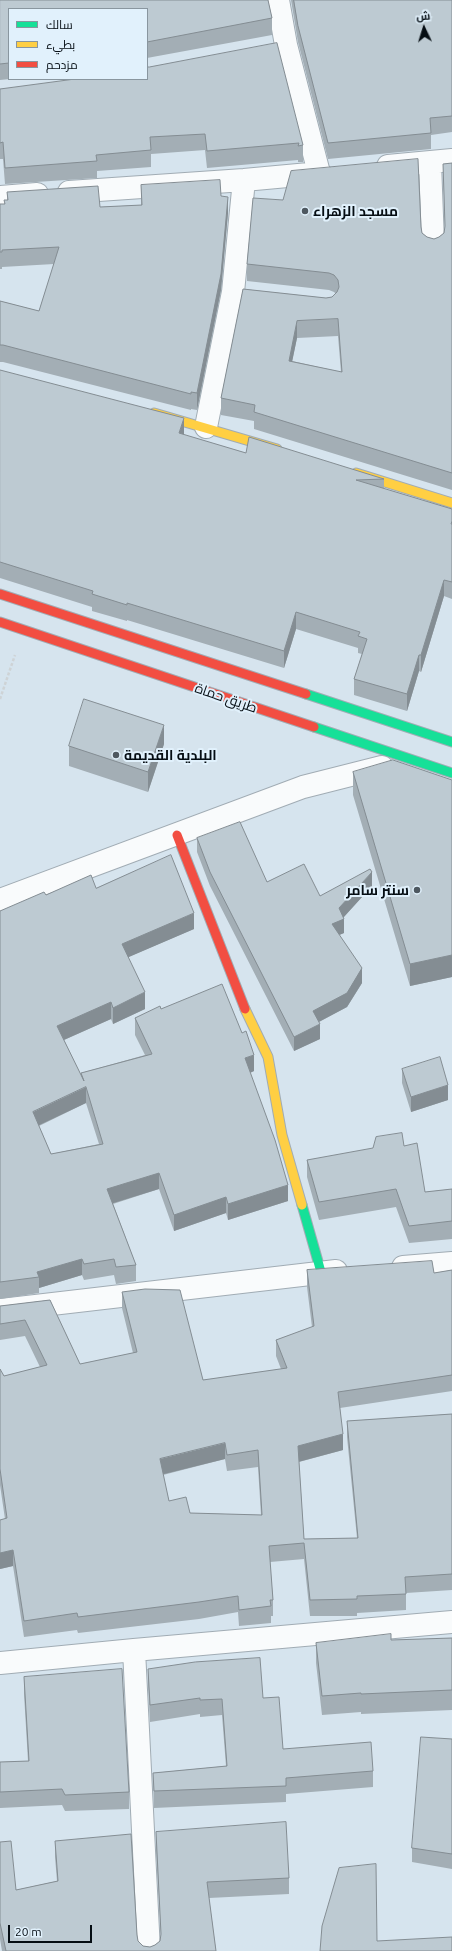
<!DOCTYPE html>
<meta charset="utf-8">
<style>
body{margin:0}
#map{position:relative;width:452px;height:1951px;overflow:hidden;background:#d6e4ee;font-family:Ubuntu,Cairo,sans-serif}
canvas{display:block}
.legend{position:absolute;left:8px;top:8px;width:140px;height:72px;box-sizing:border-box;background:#e1f1fc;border:1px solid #89969f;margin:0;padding:5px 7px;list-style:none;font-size:12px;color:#050d13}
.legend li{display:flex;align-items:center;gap:8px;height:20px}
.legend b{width:20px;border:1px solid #89969f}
.north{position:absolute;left:404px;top:8px;width:40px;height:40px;-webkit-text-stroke:3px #e1f1fc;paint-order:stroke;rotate:356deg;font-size:11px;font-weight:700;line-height:16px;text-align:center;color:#050d13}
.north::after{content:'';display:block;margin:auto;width:14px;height:18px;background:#050d13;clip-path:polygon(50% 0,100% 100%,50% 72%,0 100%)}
.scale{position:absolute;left:8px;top:1925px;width:84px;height:18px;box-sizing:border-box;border:2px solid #050d13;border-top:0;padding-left:5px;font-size:12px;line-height:14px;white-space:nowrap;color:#050d13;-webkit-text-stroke:3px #e1f1fc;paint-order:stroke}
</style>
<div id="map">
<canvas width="452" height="1951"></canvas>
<ul class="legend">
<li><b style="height:5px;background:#16e098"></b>سالك</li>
<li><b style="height:5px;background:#ffcf43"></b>بطيء</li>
<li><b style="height:5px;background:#f24e42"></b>مزدحم</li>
</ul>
<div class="north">ش</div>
<div class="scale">20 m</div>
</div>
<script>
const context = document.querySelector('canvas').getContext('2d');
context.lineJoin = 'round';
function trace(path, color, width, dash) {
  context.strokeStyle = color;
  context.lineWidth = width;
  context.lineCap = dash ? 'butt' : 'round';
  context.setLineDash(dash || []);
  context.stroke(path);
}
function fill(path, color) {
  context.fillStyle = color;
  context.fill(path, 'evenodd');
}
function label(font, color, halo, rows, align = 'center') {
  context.font = font + ' Ubuntu,Cairo,sans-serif';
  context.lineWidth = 4;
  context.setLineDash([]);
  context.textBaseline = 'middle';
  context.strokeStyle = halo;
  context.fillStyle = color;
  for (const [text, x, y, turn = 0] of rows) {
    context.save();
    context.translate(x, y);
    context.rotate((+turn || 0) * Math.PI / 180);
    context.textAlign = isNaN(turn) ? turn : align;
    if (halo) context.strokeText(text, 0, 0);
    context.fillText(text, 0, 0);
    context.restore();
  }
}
const street = new Path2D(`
 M278 0 286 45 319 173
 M430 163 433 243
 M388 166 452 160
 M69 192 244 180 320 173
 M0 197 37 194
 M206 427 233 292 244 180
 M0 900 303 787 382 767
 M403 1267 452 1263
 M0 1310 336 1271
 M134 1650 149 1951
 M0 1663 134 1650 452 1622`);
const fast = new Path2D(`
 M306 694 452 742
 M314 727 452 773
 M302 1205 321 1272`);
const slow = new Path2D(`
 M154 413 277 449
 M356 473 452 503
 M245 1009 268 1057 282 1135 302 1205`);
const jam = new Path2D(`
 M0 594 306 694
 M0 622 314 727
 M177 835 245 1009`);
trace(street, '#a1acb4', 24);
trace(fast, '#a1acb4', 11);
trace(slow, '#a1acb4', 11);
trace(jam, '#a1acb4', 11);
trace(new Path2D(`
 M0 699 15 655`), '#ced3d6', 2.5, [3, 2]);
trace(street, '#f9fbfc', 22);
trace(fast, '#16e098', 9);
trace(slow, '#ffcf43', 9);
trace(jam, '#f24e42', 9);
fill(new Path2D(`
 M0 0H268L272 18V35L147 58V9H9V79H10L0 80Z
 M291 0H452V132L431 135V149L328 159 298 42Z
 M147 67 303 145V162H298V160L207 168 205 150 151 154V167L97 171V178L5 184 3 159H0V89L147 79Z
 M452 163V490L254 429V421L221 415V398L243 289 326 298 332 297 336 294 334 292 329 290 247 281V264L421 227 422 233 427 237 434 239 439 237 444 233 445 228 443 164ZM338 336 341 372 292 361 297 338Z
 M141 185 221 196 228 213 221 290 197 410 191 409V410L3 362H0V301L39 311 54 264 2 267V269H0V204H4L7 200V192L100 207 141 205Z
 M0 370 184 434 183 435 246 453 384 479V489L452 509V599L444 596 421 672 419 671 407 711 354 695V679L362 654 358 653V648L296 629 284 668 127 620V621L92 611V607L0 578Z
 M164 744 148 792 69 766V746Z
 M353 772 452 780V977L410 986 353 795Z
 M197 838 267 882 320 896 372 886 343 918 344 933 339 935 362 983 347 1007 319 1022 320 1039 294 1051 210 886 197 852Z
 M96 888 194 929 128 957 145 1009 113 1024 111 1019 64 1040 81 1075V1073L145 1055 135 1035V1018L161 1009 254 1071 250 1073 288 1201 228 1220 226 1213 174 1231 159 1189 113 1204 136 1265V1281L116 1284 114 1275 84 1280 82 1275 39 1288V1293L0 1299V911L46 895ZM86 1103 99 1144 51 1154 39 1126Z
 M402 1069 448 1100 411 1112 402 1083Z
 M404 1146 425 1192 452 1189V1239L409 1243 396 1207 319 1220 307 1177V1160Z
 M307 1270 434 1273 452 1270V1391L340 1408 343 1450 299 1462 304 1539 357 1538 347 1437V1421L452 1414V1590L406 1593V1610L357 1613V1616H310L304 1559 270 1562 273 1600V1616H271V1623L239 1626 238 1612 199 1619 78 1633 77 1630 24 1637 13 1566 0 1569V1520L5 1519 0 1485V1369L4 1376 40 1367 25 1336 0 1340V1306L50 1300 80 1364 133 1353 122 1308V1292L203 1380 281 1369 276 1356V1340L312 1327 307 1287ZM225 1459 227 1471 258 1467 261 1515 190 1513 169 1501 163 1475Z
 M452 1638V1710L361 1714V1712L322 1715 316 1663V1643Z
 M148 1669 263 1698 283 1749 373 1771V1787L286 1794V1802L154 1808 153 1773 226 1766 222 1715 200 1717V1714L150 1722 148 1685Z
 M24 1677 129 1792V1809L65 1811 62 1805 0 1808V1762L28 1761 24 1694Z
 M452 1739V1869L412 1862V1848Z
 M156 1832 289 1878V1894L209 1898 216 1951H2L0 1939V1842L16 1890 57 1881 55 1857V1841L137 1935 138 1941 143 1946 150 1947 155 1945 160 1941 161 1937 156 1849Z`), '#a3aeb5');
fill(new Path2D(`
 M228 197V213L221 290 197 410V393Z
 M297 321V338L289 377V361Z
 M184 418V434L179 450V433Z
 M444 580V596L421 672V655Z
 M296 612V629L284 668V651Z
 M419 655V671L407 711V694Z
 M164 725V744L148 792V772Z
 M372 872V886L342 919H344V933L332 938V924L339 908Z
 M194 913V929L122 960V944Z
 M452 955V977L410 986V964Z
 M362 968V983L347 1007 313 1025V1011Z
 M145 992V1009L113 1024V1008Z
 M111 1002V1019L57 1043V1026Z
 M320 1024V1039L294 1051V1037Z
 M254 1055V1071L245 1075V1058Z
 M448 1085V1100L411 1112V1097Z
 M86 1087V1103L33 1128V1112Z
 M159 1173V1189L107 1205V1189Z
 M288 1185V1201L228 1220V1204Z
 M226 1197V1213L174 1231V1215Z
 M82 1259V1275L39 1288V1277L37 1272Z
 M343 1434V1450L298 1462V1446Z
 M225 1443V1459L160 1475V1459Z
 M13 1550V1566L0 1569V1553Z`), '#848d93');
const building = new Path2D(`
 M0 0H268L272 18 147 42V9H9V63L0 64Z
 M294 0H452V116L430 118 431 133 328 143 298 26Z
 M277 43 303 145 298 146 299 143 207 151 205 134 150 137 151 150 96 155 97 161 5 168 3 142 0 143V89L75 79H147V67H149Z
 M418 159 421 227 422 233 427 237 434 239 439 237 444 233 445 226 443 164 452 163V473L254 412 255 405 221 398 243 289 326 298 332 297 337 292 339 287 338 280 334 275 329 273 247 264 253 198 283 200 291 171ZM338 319 342 372 289 361 297 321Z
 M220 180 221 196 228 197 221 274 197 393 191 392V394L3 345H0V301L39 311 59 247 2 250V252H0V204H5L4 200H8L7 192 98 186 100 207 142 205 141 185Z
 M0 370 184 418 179 433 246 453 249 437 384 479 356 480 452 509V521L451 524H452V582L444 580 421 655H419L407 694 354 679 367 639 358 636 360 632 296 612 284 651 127 603V605L92 594 93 591 0 562Z
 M84 699 164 725 148 772 69 746Z
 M393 760 452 780V955L410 964 353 772Z
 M240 822 267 882 304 864 320 896 370 869 372 872 339 908 344 919 332 924 362 968 347 993 313 1011 320 1024 294 1037 210 872 197 838Z
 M171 855 194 913 122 944 145 992 113 1008 111 1002 57 1026 84 1081 81 1073 152 1054 135 1018 160 1006 161 1009 222 984 242 1033 246 1031 254 1055 245 1058 275 1140 288 1185 228 1204 226 1197 174 1215 159 1173 107 1189 136 1265 116 1267 114 1259 84 1264 82 1259 37 1272 39 1277 0 1282V911L44 892 46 895 91 875 96 888ZM86 1087 103 1144 51 1154 33 1112Z
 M440 1057 448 1085 411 1097 402 1069Z
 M402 1133 404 1146 417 1143 425 1192 452 1189V1221L409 1226 396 1189 319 1202 307 1160 373 1148 376 1137Z
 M432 1261 434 1273 452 1270V1375L338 1392 343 1434 298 1446 304 1539 358 1538 347 1421 452 1414V1574L405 1577 406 1594 357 1596V1599L310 1600 304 1543 269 1546 273 1600H270L271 1606 239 1610 238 1596 199 1602 78 1617 77 1613 24 1621 13 1550 0 1553V1520L7 1518 0 1469V1369L4 1376 47 1365 25 1320 0 1324V1306L50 1300 80 1364 137 1352 122 1292 145 1289 180 1290 203 1380 287 1368 276 1340 314 1326 307 1270ZM225 1443 227 1455 258 1450 262 1515 190 1513 186 1497 169 1501 160 1459Z
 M391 1634V1640L452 1638V1690L361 1694V1693L322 1696 316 1643Z
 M260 1658 263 1698 279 1697 283 1749 371 1742 373 1771 286 1778V1786L154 1791 153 1773 227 1766 222 1699 200 1700V1698L150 1705 148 1669 195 1662Z
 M122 1669 129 1792 65 1795 62 1789 0 1792V1762L29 1761 24 1677Z
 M421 1737 452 1739V1854L412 1848Z
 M286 1822 289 1878 207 1882 216 1951H6L0 1923V1842L11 1841 16 1890 58 1881 55 1841 131 1834 137 1935 138 1941 143 1946 150 1947 155 1945 160 1941 161 1934 156 1832Z
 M376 1864 377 1941 452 1937V1951H320L322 1926 339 1868Z`);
fill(building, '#bdcad2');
trace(building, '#848d93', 1);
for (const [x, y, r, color] of [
 [305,211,4,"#4e5860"],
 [116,755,4,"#4e5860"],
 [417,890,4,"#4e5860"]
]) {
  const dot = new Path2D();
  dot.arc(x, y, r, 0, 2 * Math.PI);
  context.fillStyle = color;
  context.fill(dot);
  trace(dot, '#e1f1fc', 1.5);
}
label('bold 14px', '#050d13', '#e1f1fc', [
 ["مسجد الزهراء",313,211],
 ["البلدية القديمة",124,755],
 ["سنتر سامر",409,890,"right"]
], 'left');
label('14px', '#050d13', '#e1f1fc', [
 ["طريق حماة",226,698,19]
]);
</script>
